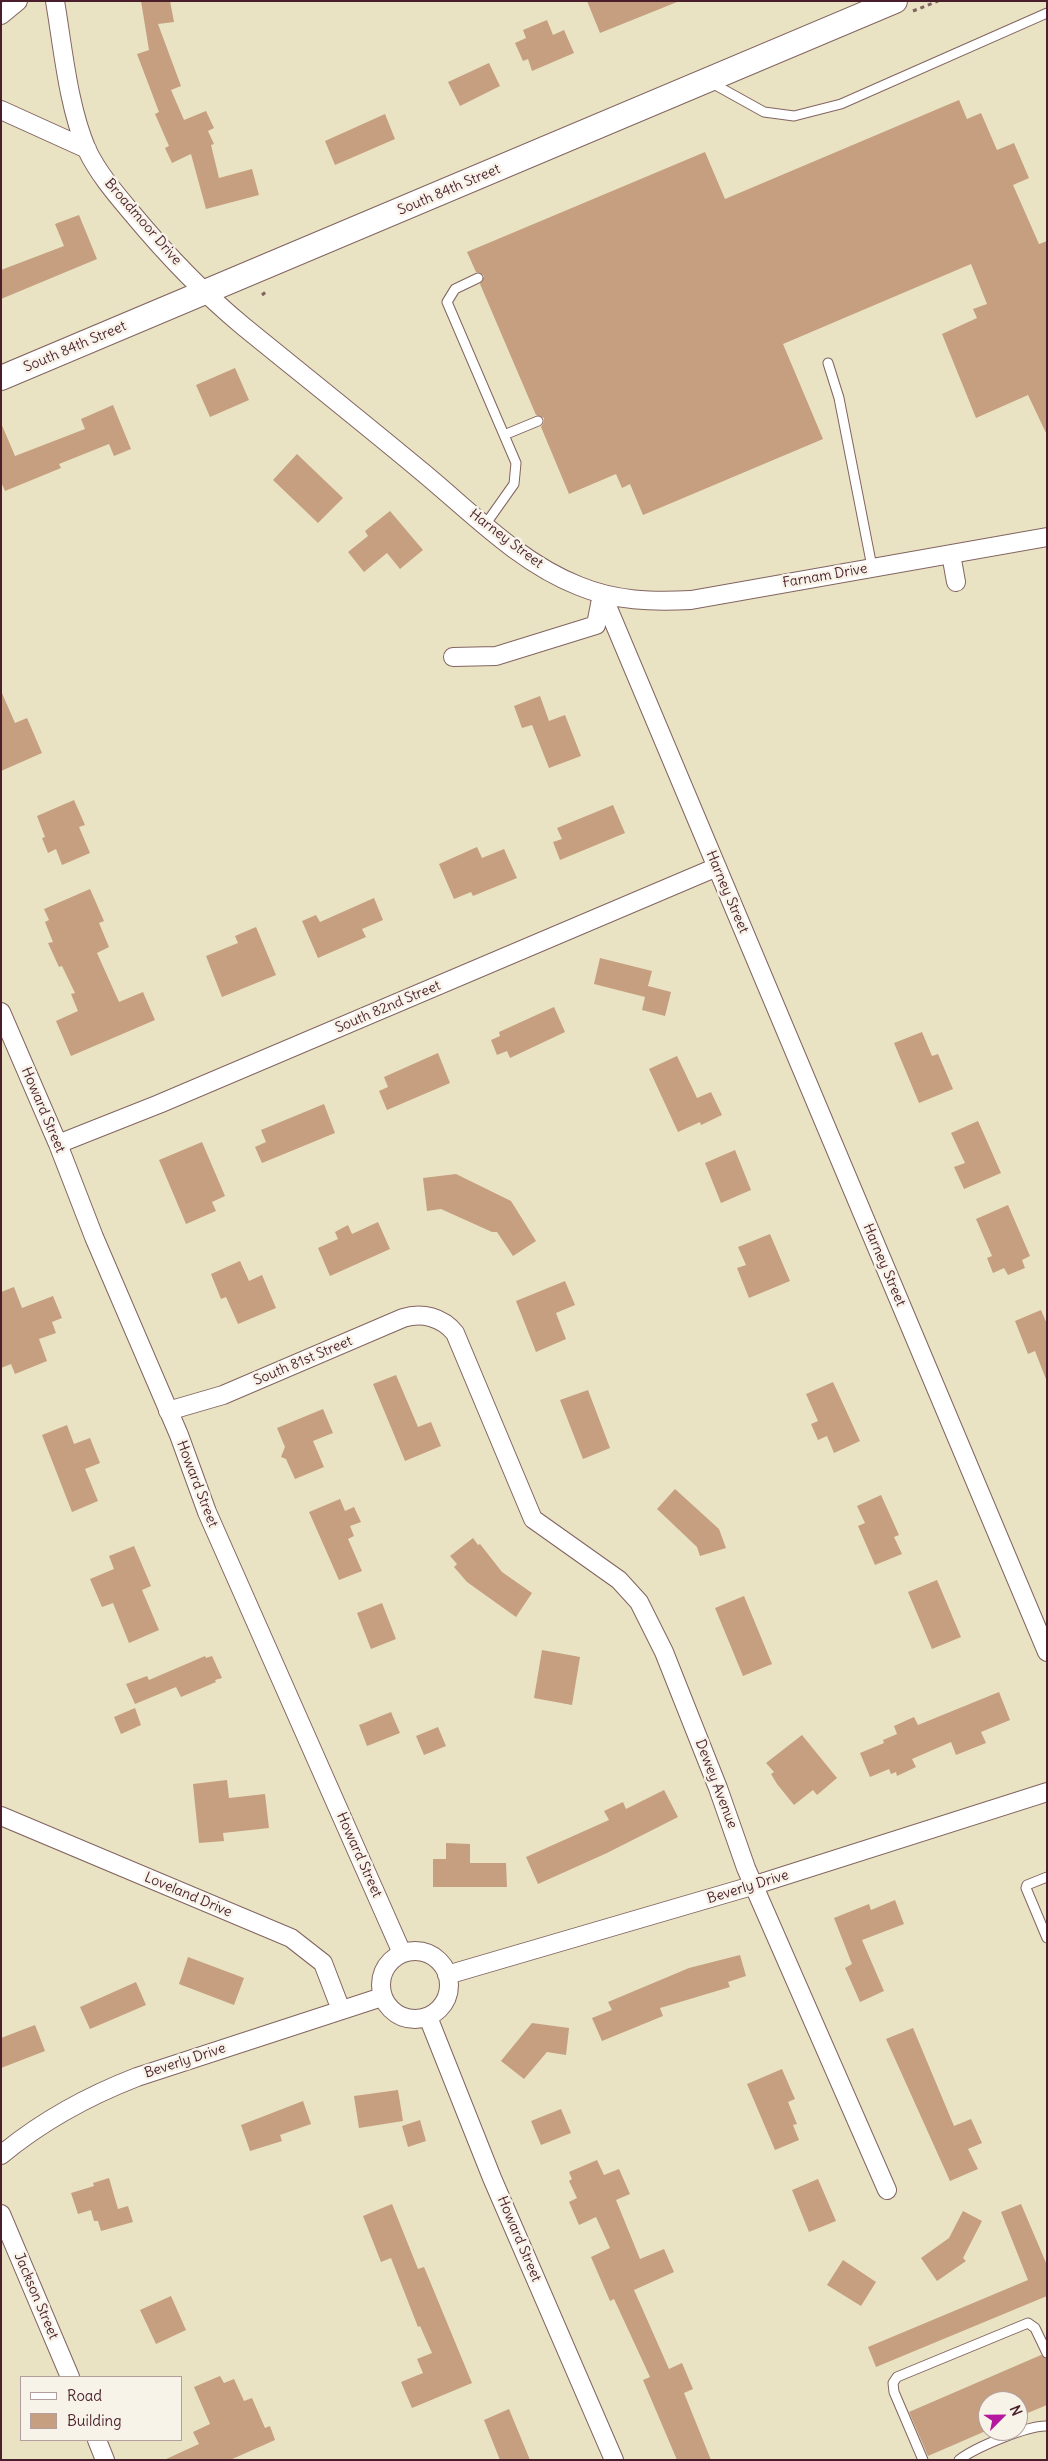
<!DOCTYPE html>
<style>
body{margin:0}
#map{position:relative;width:1048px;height:2461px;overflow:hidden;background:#e9e3c3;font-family:Delius,sans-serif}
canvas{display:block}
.frame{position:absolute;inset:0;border:2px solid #4a1f2b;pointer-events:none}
.legend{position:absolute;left:20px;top:2376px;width:162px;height:65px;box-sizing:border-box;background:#f7f3e8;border:1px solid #b29e9c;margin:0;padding:6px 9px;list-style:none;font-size:15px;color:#4a1f2b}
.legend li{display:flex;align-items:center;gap:10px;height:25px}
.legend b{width:25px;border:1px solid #b29e9c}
.north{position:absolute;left:978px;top:2391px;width:50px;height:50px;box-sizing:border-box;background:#f7f3e8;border:1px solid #b29e9c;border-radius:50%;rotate:67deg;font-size:14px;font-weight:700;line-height:20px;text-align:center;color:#4a1f2b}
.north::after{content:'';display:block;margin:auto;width:18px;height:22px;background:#b5179e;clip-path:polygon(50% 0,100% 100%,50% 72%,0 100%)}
</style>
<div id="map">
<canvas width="1048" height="2461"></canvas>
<div class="frame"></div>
<ul class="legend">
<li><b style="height:6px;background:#fff"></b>Road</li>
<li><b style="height:14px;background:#c59f7f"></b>Building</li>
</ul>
<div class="north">N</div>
</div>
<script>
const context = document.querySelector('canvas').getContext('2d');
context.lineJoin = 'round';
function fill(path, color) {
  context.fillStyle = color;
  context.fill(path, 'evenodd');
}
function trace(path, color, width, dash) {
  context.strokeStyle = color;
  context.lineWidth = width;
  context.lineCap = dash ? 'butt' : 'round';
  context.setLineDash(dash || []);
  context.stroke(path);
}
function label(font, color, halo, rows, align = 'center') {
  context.font = font + ' Delius,sans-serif';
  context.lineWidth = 5;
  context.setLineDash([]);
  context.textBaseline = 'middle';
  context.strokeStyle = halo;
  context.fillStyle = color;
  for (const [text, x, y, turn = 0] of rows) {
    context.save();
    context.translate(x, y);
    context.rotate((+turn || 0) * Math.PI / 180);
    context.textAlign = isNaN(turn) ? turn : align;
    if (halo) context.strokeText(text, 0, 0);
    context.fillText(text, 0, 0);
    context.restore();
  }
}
fill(new Path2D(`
 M141 1H170L174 22 158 24 181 86 171 90 184 120 206 111 214 128 208 131 214 144 211 145 219 178 252 169 259 195 206 209 191 154 172 163 165 148 169 146 155 114 159 112 137 54 149 50Z
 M587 1H676L677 2 600 33Z
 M547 20 553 35 564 30 574 53 532 71 528 59 523 61 515 43 526 38 523 30Z
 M489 63 500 86 460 106 448 82Z
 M959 100 967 119 981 113 997 150 1014 143 1029 178 1013 185 1039 244 1047 241V435L1028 395 976 418 942 334 977 318 973 309 987 304 971 264 783 344 823 439 643 515 630 484 622 488 616 474 569 494 541 427 544 422V418L536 415 480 284 484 276 481 273 476 272 467 252 705 152 725 199Z
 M385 114 395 139 335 165 325 141Z
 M79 215 97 259 1 299V270L64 246 55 224Z
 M235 368 249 400 210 417 196 385Z
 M113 405 131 449 114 456 109 444 59 464 61 468 5 491 1 482V423L15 456 85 429 81 419Z
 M297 454 343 498 318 523 273 480Z
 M390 511 423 550 400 569 387 553 364 572 348 552 368 536 365 531Z
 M1 691 15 723 27 718 42 753 1 771Z
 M540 696 549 721 565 715 581 756 549 768 532 725 522 728 514 706Z
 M74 800 85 825 79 827 90 853 62 865 56 849 48 853 42 838 45 837 37 816Z
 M613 805 625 833 560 860 553 842 562 839 557 828Z
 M477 847 482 858 504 849 517 878 473 896 471 892 454 899 439 864Z
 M90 889 104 921 99 923 109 947 97 953 119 1002 143 992 155 1020 71 1056 56 1021 78 1011 71 994 75 993 62 966 59 967 48 943 53 942 45 922 49 920 44 909Z
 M374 898 383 920 362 929 366 937 318 958 302 921 316 915 320 922Z
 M256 927 276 975 222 997 206 956 238 943 235 936Z
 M600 958 652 971 648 986 671 992 665 1016 642 1010 645 997 594 984Z
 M554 1007 565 1032 510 1058 507 1051 497 1055 491 1040 500 1036 499 1032Z
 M922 1032 932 1056 938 1054 953 1089 919 1103 894 1043Z
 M438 1053 450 1083 387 1110 379 1091 388 1087 384 1077Z
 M677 1056 697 1098 711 1092 722 1115 701 1125 700 1122 678 1132 649 1069Z
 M324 1104 335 1133 262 1163 255 1147 266 1142 261 1130Z
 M978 1121 1001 1173 964 1189 954 1167 965 1163 951 1133Z
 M202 1142 225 1196 212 1202 216 1211 186 1224 159 1160Z
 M735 1150 751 1190 721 1203 705 1163Z
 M456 1174 511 1201 536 1241 513 1256 497 1232H492L441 1209 427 1211 423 1178Z
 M1008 1205 1030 1256 1022 1260 1025 1268 1008 1275 1004 1268 993 1273 987 1258 992 1256 976 1219Z
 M378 1222 390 1249 330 1276 318 1248 338 1239 335 1232 348 1225 352 1234Z
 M770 1234 790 1281 749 1298 737 1268 746 1265 738 1247Z
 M240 1261 249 1281 262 1275 276 1308 238 1324 226 1297 221 1299 211 1274Z
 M565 1281 575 1305 556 1313 566 1339 536 1352 516 1301Z
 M14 1287 22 1308 53 1296 62 1318 52 1322 56 1333 39 1339 47 1361 15 1374 11 1364 1 1368V1292Z
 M1041 1310 1047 1324 1046 1379 1035 1351 1028 1354 1015 1321Z
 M396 1375 418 1427 431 1422 441 1446 405 1461 373 1384Z
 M833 1382 860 1441 834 1453 827 1436 818 1440 811 1424 818 1421 806 1394Z
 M588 1390 610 1448 583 1459 560 1400Z
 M323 1409 333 1433 313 1441 324 1467 295 1479 286 1459 281 1457 285 1447 277 1428Z
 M67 1425 74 1444 90 1438 100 1463 85 1469 98 1501 72 1512 42 1435Z
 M675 1489 719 1529 726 1548 700 1556 697 1547 657 1509Z
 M881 1495 899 1535 894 1537 902 1554 875 1565 858 1526 865 1523 857 1506Z
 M340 1499 345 1511 354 1507 361 1522 350 1526 354 1536 348 1539 362 1571 339 1580 309 1512Z
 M473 1538 478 1545 480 1544 502 1572 532 1593 516 1617 467 1582 454 1567 457 1564 450 1556Z
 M134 1546 151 1586 142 1590 159 1630 129 1643 113 1603 102 1607 90 1579 114 1569 109 1556Z
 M937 1580 961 1637 932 1649 908 1592Z
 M744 1596 772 1664 743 1676 715 1608Z
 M382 1603 396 1639 371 1649 357 1613Z
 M542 1650 580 1657 572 1705 534 1698Z
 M205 1656 206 1658 212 1656 222 1678 215 1680 216 1682 181 1697 176 1687 135 1704 126 1684 147 1676 149 1680Z
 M999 1692 1010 1720 981 1732 986 1743 956 1755 951 1742 912 1759 916 1767 897 1776 896 1772 891 1774 889 1769 870 1777 860 1753 884 1743 883 1740 897 1734 894 1726 914 1717 918 1725Z
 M135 1708 141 1725 121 1734 114 1717Z
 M391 1712 400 1733 367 1746 359 1725Z
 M438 1727 446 1746 424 1755 416 1736Z
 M802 1735 837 1778 817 1795 813 1790 794 1805 777 1784 771 1774 774 1772 766 1763Z
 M227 1780 229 1798 265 1794 269 1828 223 1833 224 1841 199 1843 193 1784Z
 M664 1790 678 1817 607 1853 538 1884 526 1857 609 1820 604 1811 623 1802 626 1809Z
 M446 1843 470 1844V1863H506L507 1887H433V1859H446Z
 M895 1900 904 1924 862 1940 884 1991 860 2002 845 1968 852 1964 834 1918 869 1904 871 1910Z
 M740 1955 746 1976 728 1982 730 1987 660 2008 663 2016 602 2041 592 2018 612 2010 608 2002 689 1968Z
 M188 1957 244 1978 234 2005 179 1984Z
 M136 1982 146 2005 90 2029 80 2007Z
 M532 2023 569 2028 566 2055 547 2052 524 2079 501 2061Z
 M35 2025 45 2051 1 2068V2038Z
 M913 2028 954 2126 971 2119 982 2143 968 2149 978 2169 950 2181 886 2039Z
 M782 2069 795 2099 788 2102 797 2124 793 2125 799 2140 775 2150 747 2084Z
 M398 2090 403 2121 359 2128 354 2096Z
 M303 2101 311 2124 280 2135 282 2141 250 2151 241 2125Z
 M561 2109 571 2133 541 2145 531 2121Z
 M420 2120 426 2141 408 2147 402 2126Z
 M597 2160 604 2175 619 2169 630 2194 616 2200 640 2259 664 2249 674 2272 634 2290 669 2369 682 2363 693 2389 684 2393 711 2460H677L643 2380 650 2377 614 2299 610 2301 591 2257 610 2248 596 2217 579 2225 569 2202 577 2198 569 2181 572 2179 569 2172Z
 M109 2178 118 2209 128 2206 133 2222 101 2231 98 2221H94L91 2210 78 2214 71 2193 94 2186 93 2183Z
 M818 2179 836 2221 809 2232 792 2190Z
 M392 2204 418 2269 424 2267 472 2383 412 2408 401 2382 423 2373 417 2359 432 2353 420 2326 418 2327 391 2258 381 2262 363 2216Z
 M1021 2204 1047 2265V2296L876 2367 868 2347 1028 2280 1001 2212Z
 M963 2211 982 2221 963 2258 966 2261 937 2281 921 2258 949 2238Z
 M843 2260 876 2282 861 2306 827 2285Z
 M171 2296 186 2330 156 2344 140 2310Z
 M1041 2355 1047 2359V2405L1018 2417V2401H988V2430L928 2456 909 2412Z
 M220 2376 224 2383 234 2379 244 2401 252 2398 265 2428 270 2426 275 2440 230 2460H164L199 2444 193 2432 210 2424 194 2387Z
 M509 2409 530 2460H500L484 2420Z`), '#c59f7f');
const lane = new Path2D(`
 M710 82 764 112 794 116 841 104 1047 13
 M478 278 455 289 447 302 516 463 514 484 485 525
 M828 363 839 398 872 567
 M504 435 538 421
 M1047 1877 1027 1885 1026 1888 1047 1938
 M923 2460 894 2392 893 2383 897 2377 1028 2323 1035 2328 1047 2353
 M959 2460C974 2448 1028 2425 1047 2426`);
const street = new Path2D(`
 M55 1C63 48 68 106 87 150 98 173 115 193 131 212 165 253 202 292 243 326 302 374 361 421 420 470 470 511 518 562 579 586 615 601 652 602 691 600L1047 537
 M1 15 18 1
 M1 110 87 149
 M951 554 956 582
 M602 594 1047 1652
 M453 657 496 656 596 625 602 594
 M1 1012 58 1144 94 1237 179 1435 207 1512 402 1953
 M58 1144 159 1104 717 867
 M168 1411 223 1395 403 1318C422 1312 442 1317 455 1333L533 1519 619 1580 639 1602 664 1652 718 1788 746 1868 887 2190
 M1 1816 291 1938 323 1963 341 2010
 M381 1985a34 34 0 1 1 68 0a34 34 0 1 1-68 0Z
 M447 1975 755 1885 1047 1792
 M428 2017 492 2178 614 2460
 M1 2155C42 2121 88 2096 137 2077L382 1997
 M1 2214 70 2377
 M97 2440 105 2460`);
const secondary = new Path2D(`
 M1 378 895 1`);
trace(lane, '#826460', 11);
trace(street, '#826460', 20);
trace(secondary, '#826460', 26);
trace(new Path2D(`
 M913 11 938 1
 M262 295 267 291`), '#826460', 3, [4, 4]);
trace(lane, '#fff', 9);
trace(street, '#fff', 18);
trace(secondary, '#fff', 24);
label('14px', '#4a1f2b', '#f7f3e8', [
 ["South 84th Street",449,190,-23],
 ["Broadmoor Drive",143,222,49],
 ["South 84th Street",75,347,-23],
 ["Harney Street",506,539,37],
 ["Farnam Drive",825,576,-10],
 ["Harney Street",727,892,67],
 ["South 82nd Street",388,1007,-23],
 ["Howard Street",43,1110,67],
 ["Harney Street",884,1265,67],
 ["South 81st Street",303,1361,-23],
 ["Howard Street",197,1484,69],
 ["Dewey Avenue",716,1784,69],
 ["Howard Street",359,1855,66],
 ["Beverly Drive",748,1887,-17],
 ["Loveland Drive",188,1895,23],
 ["Beverly Drive",185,2061,-18],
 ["Howard Street",519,2239,67],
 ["Jackson Street",36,2296,67]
]);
</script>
